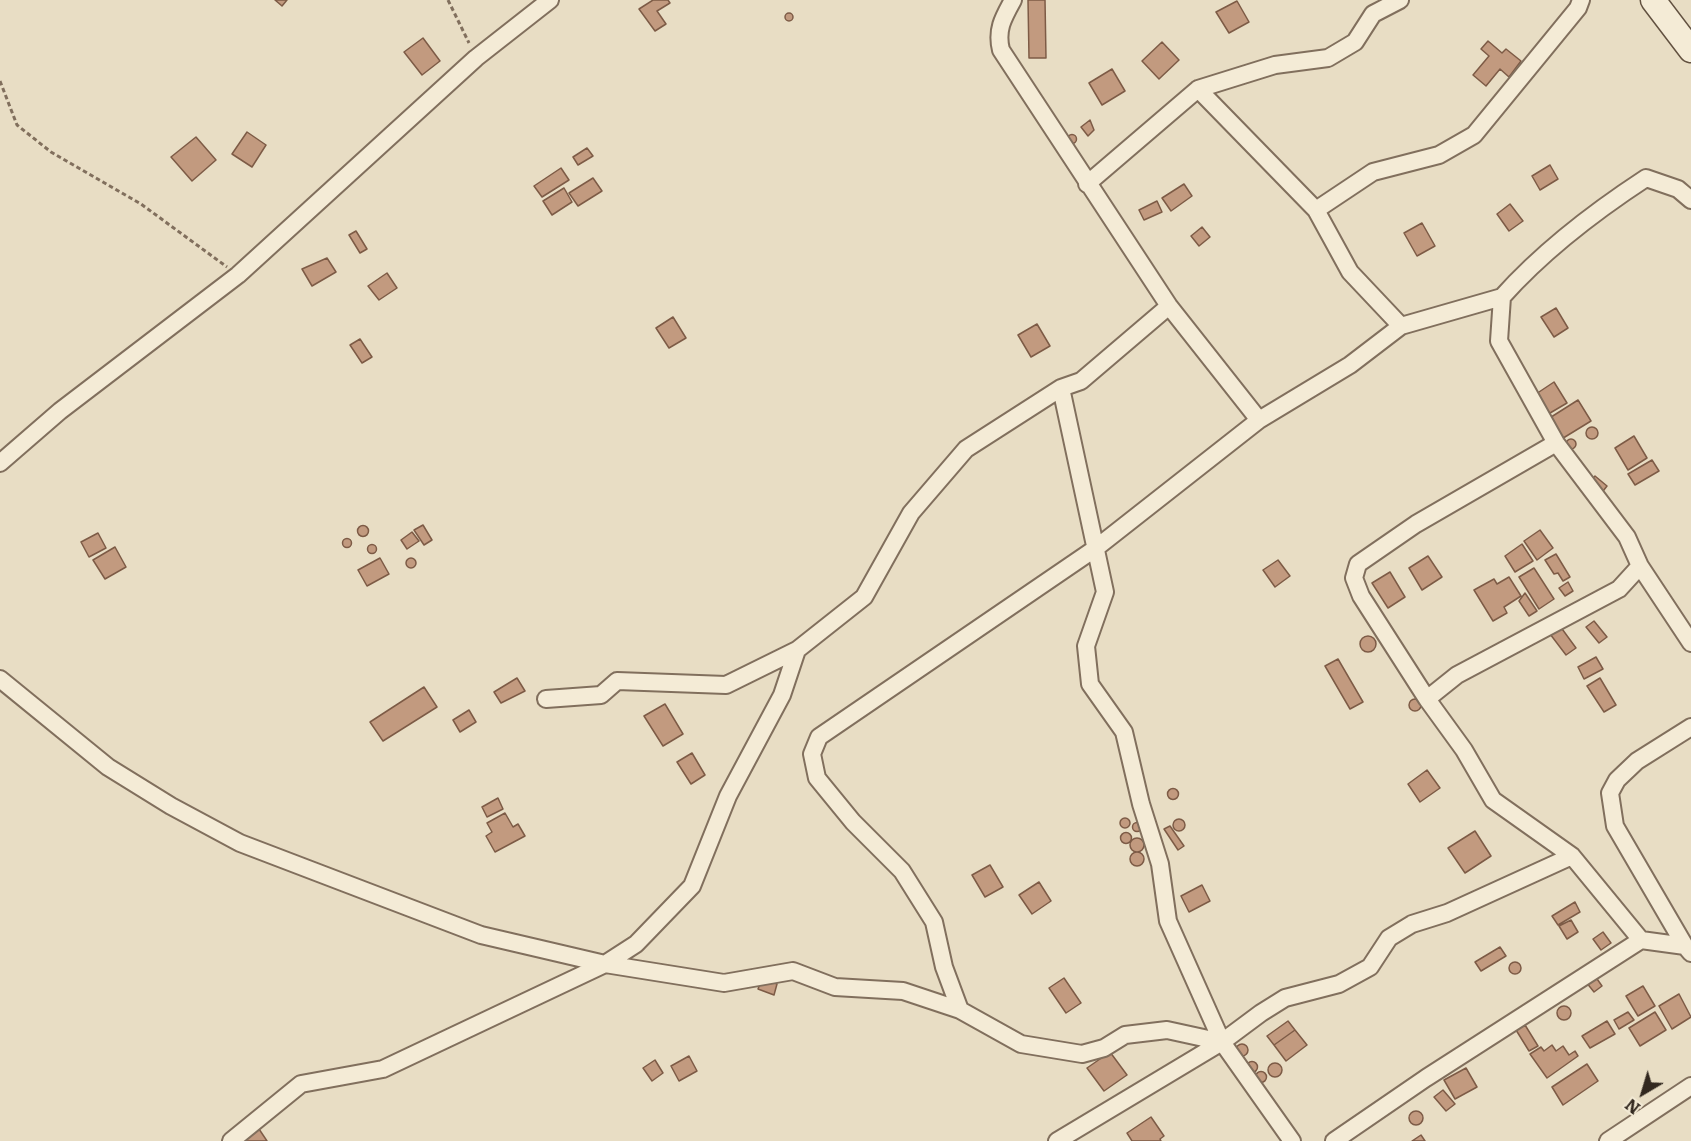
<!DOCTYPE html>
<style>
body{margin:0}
#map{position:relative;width:1691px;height:1141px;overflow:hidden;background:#e8ddc4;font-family:Literata,serif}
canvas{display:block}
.north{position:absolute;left:1613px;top:1063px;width:60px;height:60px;-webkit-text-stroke:4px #f1e8d3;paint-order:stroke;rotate:218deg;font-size:16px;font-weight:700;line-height:24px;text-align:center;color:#32281f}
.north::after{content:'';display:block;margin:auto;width:21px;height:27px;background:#32281f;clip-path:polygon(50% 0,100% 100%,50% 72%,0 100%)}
</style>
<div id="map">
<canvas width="1691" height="1141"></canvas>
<div class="north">N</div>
</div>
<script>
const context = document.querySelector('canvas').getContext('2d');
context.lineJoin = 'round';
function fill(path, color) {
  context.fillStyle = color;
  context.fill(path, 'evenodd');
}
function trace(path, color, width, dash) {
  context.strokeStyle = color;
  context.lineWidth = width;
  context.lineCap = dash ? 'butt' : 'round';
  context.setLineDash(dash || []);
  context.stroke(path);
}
const building = new Path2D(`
 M275 0H287L282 6Z
 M653 0H668L670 3 657 11 666 24 655 31 639 9Z
 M1028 0H1045L1046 58H1029Z
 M1237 1 1249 22 1229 33 1216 12Z
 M785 17a4 4 0 1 1 8 0a4 4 0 1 1-8 0Z
 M423 38 440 61 422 75 404 52Z
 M1488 41 1502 53 1506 49 1521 61 1509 77 1500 69 1486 86 1473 75 1489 56 1481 49Z
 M1162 42 1179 60 1159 79 1142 61Z
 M1112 69 1125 91 1102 105 1089 83Z
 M1090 120 1094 130 1088 136 1081 127Z
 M247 132 266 145 252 167 232 154Z
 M1067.5 139a4.5 4.5 0 1 1 9 0a4.5 4.5 0 1 1-9 0Z
 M196 137 216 160 192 181 171 157Z
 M587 148 593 156 578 165 573 157Z
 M1550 165 1558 179 1540 190 1532 176Z
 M561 168 569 180 542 197 534 186Z
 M593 178 602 191 578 206 569 193Z
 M1184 184 1192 196 1171 211 1162 198Z
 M564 188 572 202 552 215 543 201Z
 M1157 201 1162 212 1144 220 1139 210Z
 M1510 204 1523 221 1509 231 1497 214Z
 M1422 223 1435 246 1417 256 1404 233Z
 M1202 227 1210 237 1199 246 1191 236Z
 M356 231 367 249 360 253 349 235Z
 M327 258 336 272 312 286 302 269Z
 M387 273 397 288 379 300 368 286Z
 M1556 308 1568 328 1554 337 1541 317Z
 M673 317 686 338 669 348 656 328Z
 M1037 324 1050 346 1031 357 1018 335Z
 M360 339 372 357 362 363 350 345Z
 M1554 382 1567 403 1545 416 1533 396Z
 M1578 400 1591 421 1560 440 1548 419Z
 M1586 433a6 6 0 1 1 12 0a6 6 0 1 1-12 0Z
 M1634 436 1647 458 1628 470 1615 448Z
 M1566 444a5 5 0 1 1 10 0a5 5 0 1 1-10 0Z
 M1652 460 1659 471 1635 485 1628 474Z
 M1595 476 1607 486 1600 495 1587 485Z
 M423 525 432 540 424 545 414 530Z
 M357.5 531a5.5 5.5 0 1 1 11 0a5.5 5.5 0 1 1-11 0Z
 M1540 530 1553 548 1537 560 1524 541Z
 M412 532 419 541 407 549 401 540Z
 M98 533 106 548 89 557 81 542Z
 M342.5 543a4.5 4.5 0 1 1 9 0a4.5 4.5 0 1 1-9 0Z
 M1522 544 1533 561 1515 572 1505 556Z
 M367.5 549a4.5 4.5 0 1 1 9 0a4.5 4.5 0 1 1-9 0Z
 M115 547 126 567 105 579 93 560Z
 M1556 554 1570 577 1563 581 1558 573 1554 574 1545 560Z
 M1428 556 1442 577 1422 590 1409 568Z
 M406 563a5 5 0 1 1 10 0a5 5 0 1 1-10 0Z
 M380 558 389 574 367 586 358 570Z
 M1278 560 1290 576 1275 587 1263 570Z
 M1534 568 1554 599 1539 609 1519 577Z
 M1390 572 1405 597 1388 608 1372 583Z
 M1509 577 1521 596 1504 607 1507 613 1493 621 1474 590 1494 579 1497 584Z
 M1568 582 1573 591 1565 596 1559 588Z
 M1525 593 1537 611 1529 616 1519 601Z
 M1594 621 1607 637 1599 643 1586 627Z
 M1557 622 1576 648 1566 655 1547 630Z
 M1360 644a8 8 0 1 1 16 0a8 8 0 1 1-16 0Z
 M1596 657 1603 669 1584 679 1578 667Z
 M1338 659 1363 702 1350 709 1325 666Z
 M517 678 525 691 501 703 494 692Z
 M1600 678 1616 705 1604 712 1587 686Z
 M424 687 437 707 383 741 370 722Z
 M1409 705a6 6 0 1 1 12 0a6 6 0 1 1-12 0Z
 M665 704 683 734 663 746 644 716Z
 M469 710 476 722 460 732 453 720Z
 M692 753 705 775 691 784 677 762Z
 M1427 770 1440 788 1420 802 1408 784Z
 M1167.5 794a5.5 5.5 0 1 1 11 0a5.5 5.5 0 1 1-11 0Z
 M498 798 503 809 487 817 482 807Z
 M505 813 513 827 518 824 525 836 495 852 486 836 492 832 487 823Z
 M1120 823a5 5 0 1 1 10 0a5 5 0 1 1-10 0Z
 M1173 825a6 6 0 1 1 12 0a6 6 0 1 1-12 0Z
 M1132.5 827a4.5 4.5 0 1 1 9 0a4.5 4.5 0 1 1-9 0Z
 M1170 826 1184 846 1178 850 1164 829Z
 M1475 831 1491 856 1465 873 1448 848Z
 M1120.5 838a5.5 5.5 0 1 1 11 0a5.5 5.5 0 1 1-11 0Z
 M1130 845a7 7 0 1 1 14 0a7 7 0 1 1-14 0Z
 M1130 859a7 7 0 1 1 14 0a7 7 0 1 1-14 0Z
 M990 865 1003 887 985 897 972 875Z
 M1039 882 1051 901 1032 914 1019 895Z
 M1202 885 1210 901 1189 912 1181 896Z
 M1575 902 1580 912 1558 925 1552 916Z
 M1571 920 1578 932 1567 939 1559 926Z
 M1603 932 1611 943 1601 950 1593 939Z
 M1500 947 1506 956 1481 971 1475 962Z
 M1509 968a6 6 0 1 1 12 0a6 6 0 1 1-12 0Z
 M1595 976 1602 986 1594 992 1586 982Z
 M762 978 777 984 774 995 758 989Z
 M1064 978 1081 1003 1066 1013 1049 988Z
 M1643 986 1655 1006 1638 1016 1626 996Z
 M1679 994 1691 1017 1672 1029 1659 1006Z
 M1557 1013a7 7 0 1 1 14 0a7 7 0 1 1-14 0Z
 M1628 1012 1634 1020 1619 1029 1614 1020Z
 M1655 1012 1666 1030 1640 1046 1629 1028Z
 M1288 1021 1295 1030 1274 1045 1267 1036Z
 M1607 1021 1615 1034 1590 1048 1582 1036Z
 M1525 1025 1538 1046 1529 1051 1516 1030Z
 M1295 1030 1307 1045 1286 1061 1274 1045Z
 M1236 1050a6 6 0 1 1 12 0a6 6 0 1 1-12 0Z
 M1552 1045 1556 1051 1563 1046 1569 1055 1575 1051 1578 1056 1547 1078 1530 1054 1541 1047 1544 1051Z
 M1110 1052 1127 1075 1104 1091 1087 1068Z
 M689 1056 697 1071 679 1081 671 1066Z
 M655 1060 663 1073 652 1081 643 1068Z
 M1246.5 1067a5.5 5.5 0 1 1 11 0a5.5 5.5 0 1 1-11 0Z
 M1268 1070a7 7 0 1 1 14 0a7 7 0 1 1-14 0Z
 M1587 1064 1598 1081 1563 1105 1552 1087Z
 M1466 1068 1477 1087 1455 1099 1444 1080Z
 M1255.5 1077a5.5 5.5 0 1 1 11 0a5.5 5.5 0 1 1-11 0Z
 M1443 1090 1455 1104 1446 1111 1434 1097Z
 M1409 1118a7 7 0 1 1 14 0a7 7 0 1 1-14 0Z
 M1151 1117 1164 1136 1160 1139 1161 1141H1132L1127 1133Z
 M259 1129 267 1141H241Z
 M1421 1135 1425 1141H1412Z`);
fill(building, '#c29a7f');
trace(building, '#7d5b46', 1.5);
const street = new Path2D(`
 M1013 0C1003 18 996 30 1001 50L1169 306 1259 420
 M1198 89 1275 65 1328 58 1355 42 1373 14 1400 0
 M1087 184 1198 89 1316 210 1350 272 1401 326
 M1691 200 1678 189 1646 178C1594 212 1543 251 1502 297L1499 341 1556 443 1627 537 1640 566 1619 589 1457 675 1427 699 1464 750 1493 800 1572 856 1641 940 1685 946 1691 953
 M1316 210 1373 172 1439 155 1474 135 1578 8 1581 0
 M1061 388 1105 592 1086 646 1090 684 1124 732 1141 804 1160 864 1168 921 1222 1042 1292 1141
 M0 463 60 411 238 275 476 58 550 0
 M1640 566 1691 643
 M0 679 108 767 171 806 240 843 481 935 605 964 724 983 793 971 835 987 903 991 960 1010 1021 1044 1082 1054 1104 1048 1125 1035 1167 1030 1222 1042
 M546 699 601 695 617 681 726 685 797 650
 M1427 699 1361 596 1354 578 1358 564 1416 524 1556 443
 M1685 946 1615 826 1610 793 1617 780 1637 761 1691 727
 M960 1010 944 967 934 922 902 871 853 822 817 778 812 754 819 737 1096 548 1259 420 1350 365 1401 326 1502 297
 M231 1141 301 1084 383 1069 605 964 636 944 692 886 728 796 782 695 797 650 864 597 911 513 966 449 1061 388 1081 381 1169 306
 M1057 1141 1222 1042 1261 1013 1285 998 1339 984 1370 967 1389 938 1412 924 1447 913 1572 856
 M1334 1141 1426 1078 1641 940
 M1608 1141 1691 1086`);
const secondary = new Path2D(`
 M1653 0 1691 50`);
trace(street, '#816f5d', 20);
trace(secondary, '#625140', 27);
trace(new Path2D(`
 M448 0 469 43
 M0 81 17 125 51 152 141 204 227 267`), '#816f5d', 3, [4.5, 3]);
trace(street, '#f4ebd6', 16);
trace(secondary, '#f4ebd6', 24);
</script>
